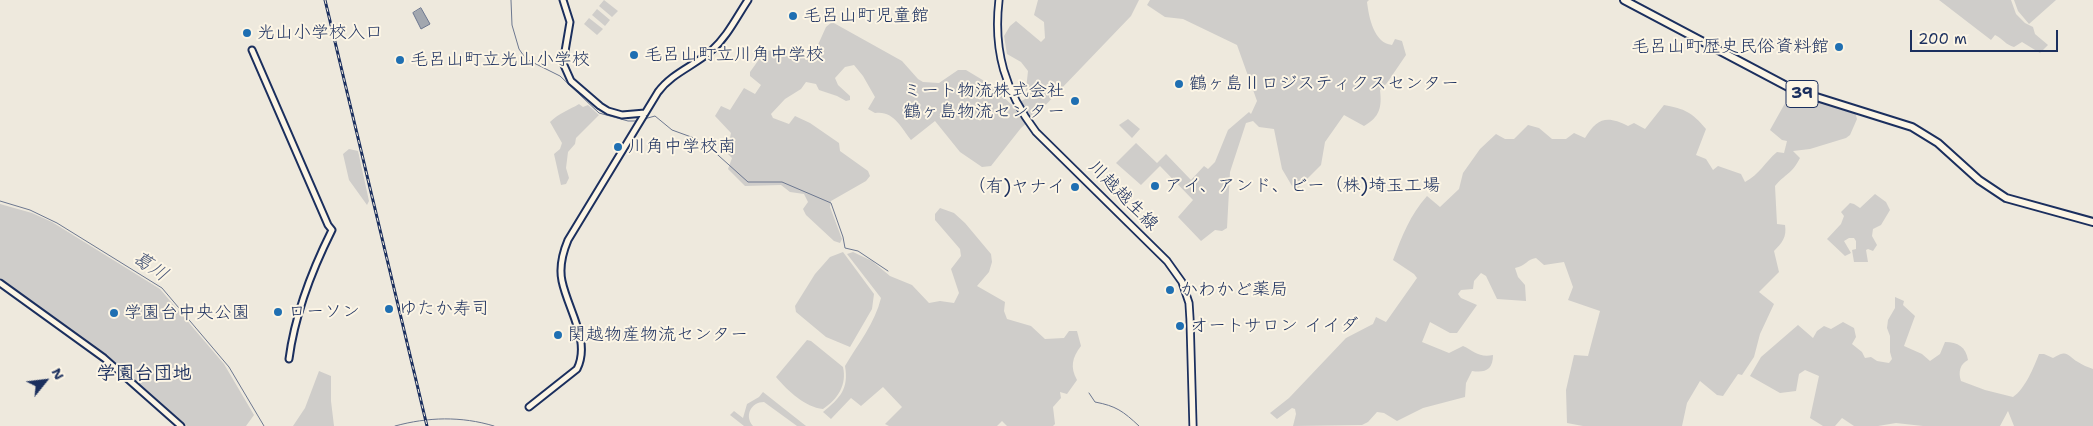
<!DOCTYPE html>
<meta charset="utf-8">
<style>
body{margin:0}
#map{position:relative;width:2093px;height:426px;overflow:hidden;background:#eee9dd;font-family:"Shantell Sans",sans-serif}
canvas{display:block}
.north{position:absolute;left:20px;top:356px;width:50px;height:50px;-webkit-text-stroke:4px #fcf5e5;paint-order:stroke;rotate:61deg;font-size:14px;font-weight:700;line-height:20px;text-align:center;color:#1b2f5e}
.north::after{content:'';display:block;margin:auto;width:18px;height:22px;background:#1b2f5e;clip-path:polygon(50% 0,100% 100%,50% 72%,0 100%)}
.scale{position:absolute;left:1910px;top:30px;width:148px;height:22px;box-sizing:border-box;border:2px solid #1b2f5e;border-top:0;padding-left:6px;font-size:15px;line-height:18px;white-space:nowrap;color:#1b2f5e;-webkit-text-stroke:4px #fcf5e5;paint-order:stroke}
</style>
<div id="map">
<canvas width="2093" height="426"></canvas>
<div class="north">N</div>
<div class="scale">200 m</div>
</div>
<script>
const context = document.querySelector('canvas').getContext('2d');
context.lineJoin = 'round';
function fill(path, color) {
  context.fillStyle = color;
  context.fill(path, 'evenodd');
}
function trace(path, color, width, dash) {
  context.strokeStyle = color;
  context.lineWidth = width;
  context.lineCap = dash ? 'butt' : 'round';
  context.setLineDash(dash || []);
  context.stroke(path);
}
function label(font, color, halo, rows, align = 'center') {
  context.font = font + ' "Shantell Sans","Klee One",sans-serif';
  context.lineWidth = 4;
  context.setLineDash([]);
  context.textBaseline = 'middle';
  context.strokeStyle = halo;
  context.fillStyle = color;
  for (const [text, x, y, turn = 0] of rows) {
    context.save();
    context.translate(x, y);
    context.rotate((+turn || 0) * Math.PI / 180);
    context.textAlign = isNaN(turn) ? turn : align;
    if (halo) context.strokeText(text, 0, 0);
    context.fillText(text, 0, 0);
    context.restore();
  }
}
fill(new Path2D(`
 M604 0 618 11 612 17 599 6Z
 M1038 0H1139L1131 16 1036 115 1021 128 991 166 982 167 960 152 935 121 911 140C901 127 893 110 875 113L868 109 875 97 863 76 854 65 845 67 835 78 838 85 850 96V100L846 101 837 96 819 90 816 84 806 82 801 89 785 99 771 114 773 118 789 124 795 116 810 123 839 143 840 151 868 171 870 176 866 181 831 201 830 207 842 239 840 243 834 241 806 215 803 209 808 202 804 194 790 192 781 185 745 186 728 169 732 158 727 153 731 133 715 116 721 106 730 110 744 88 755 94 761 85 750 76V72L765 51 774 50 787 56 806 58 817 47 826 27 832 22 902 61 918 79 923 82 939 83 958 70H966L991 85 1013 106 1025 99 1028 71 1021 62 1007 54 1004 36 1010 26 1016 21 1041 42 1045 38 1044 22 1034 15Z
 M1150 0H1369L1367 2C1369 18 1374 43 1392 45L1395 39 1402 41 1406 55 1387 83 1380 90C1382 107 1380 117 1364 126L1344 115 1325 142 1321 165 1295 191 1282 169 1274 129 1259 127 1253 121 1246 123 1230 172 1227 228 1222 231 1215 230 1201 241 1178 217 1193 200 1160 166 1141 185 1116 163 1136 143 1157 163 1166 154 1191 180 1204 166 1208 169 1215 162 1228 130 1249 112 1251 114 1257 101 1237 45 1183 19 1165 17 1147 5Z
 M1939 0H2011L2016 14 2025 23 2033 27 2035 34 2048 45 2040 53 2022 42 2014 47C2006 45 2003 39 1995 35L1991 40Z
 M2014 0H2056L2029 24 2018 11Z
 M597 9 610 20 605 26 592 15Z
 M589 18 603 29 597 35 584 24Z
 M1793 95 1851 110 1855 112 1857 119 1850 135 1846 138 1810 149 1793 151 1800 158C1792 174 1785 174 1775 186L1777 224 1785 225C1787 237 1782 243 1774 251L1779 272 1759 292 1774 304 1760 334 1754 357 1742 375 1738 374 1723 396 1717 395 1700 381 1687 403 1682 426H1583L1567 423 1566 390 1574 355 1588 356 1600 311 1568 300 1573 287 1564 262 1544 265 1536 258C1527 259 1526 266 1515 268L1518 277 1525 285 1526 301 1497 299 1486 276 1481 273 1474 281 1473 289 1461 290 1458 294 1461 298 1477 305 1457 333H1450L1430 322 1422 342 1449 353 1463 346C1474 351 1479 358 1493 355 1493 370 1485 373 1472 371L1466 383 1465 397 1423 408 1397 421 1384 413 1377 412 1368 422 1362 425 1293 426 1296 414 1295 409 1292 408 1277 419 1270 413 1289 398 1346 338 1373 324 1376 317 1386 322 1417 278 1414 274 1393 260C1402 236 1410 215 1427 196L1440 207 1459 189 1463 173 1480 149 1496 134 1505 139H1514L1528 125 1539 128 1552 139H1566L1574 133 1585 138C1597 118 1607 115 1628 126L1634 123 1645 129 1664 105C1685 109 1692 112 1706 129L1696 155 1706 159 1713 170 1718 166 1741 174 1745 182C1759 175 1765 162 1777 152L1784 153 1787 141 1782 140 1770 130 1784 105Z
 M579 104 583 107 588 105 599 115 576 138 575 144 568 152 566 168 569 178 566 184 561 185 554 154 560 149 562 143 550 122C559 113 569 110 579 104Z
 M1128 119 1140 129 1132 138 1119 125Z
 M349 149 358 151 369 201 367 205 349 180 343 154Z
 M1875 194 1886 202 1890 210 1881 225 1873 229 1872 236 1877 245 1873 251 1868 249 1866 250 1868 262H1854L1852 250 1856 249V241L1854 238H1849L1844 241 1851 253 1845 256 1827 239 1841 224 1844 216 1841 212 1850 203 1854 204 1860 208Z
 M0 204 32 213 52 222 160 289 224 364 254 415 246 426H187L110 358 0 278Z
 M940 208 954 213 965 223 991 254 992 262 989 272 977 286 1005 302 1004 311 1007 319 1031 326 1045 339 1064 338 1069 331H1077L1081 346C1072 358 1070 367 1077 380L1067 394 1060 392 1061 398 1053 407 1055 424 1053 426H1007L1002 421 997 426H889L885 424 902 407 883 387 861 406 851 398 831 419 823 412C840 398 849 389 845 366 858 344 875 323 881 298L847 254 853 252 872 261 890 276 912 285 929 303 940 301 954 303 959 293 951 269 961 256 960 249 935 220V214Z
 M843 252 874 294 872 309 850 347 826 337 796 312 795 306 815 274 830 257Z
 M1895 297 1904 301 1903 305 1915 316 1904 346 1922 354 1930 361 1940 354 1945 342C1958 342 1966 347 1968 360 1960 364 1958 372 1961 381L1985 390 2013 397C2025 389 2034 367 2039 354H2044L2053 358C2068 349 2066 355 2078 362 2082 365 2088 367 2093 369V426H2014L2008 411 2000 426H1923L1896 423 1878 426H1854L1842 418 1835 426H1823L1810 418 1819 376 1805 370 1799 374 1796 391 1780 393 1750 376 1761 357 1798 325 1813 338 1817 331 1824 326 1831 329 1843 322 1854 328 1856 337 1852 344 1862 352 1865 358 1871 357 1877 361 1889 363 1892 359 1890 352V336L1887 328 1888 320 1895 308Z
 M807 340 811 341 843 367C847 385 838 399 823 409 805 407 788 391 776 377Z
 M319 371 331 376V401L334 426H293L305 408Z
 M763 392 806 426H797L764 402C751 402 744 416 753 426H744L730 415 734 411 743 418 747 404 759 397Z`), '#cfcdca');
const water = new Path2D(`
 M421 8 430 24 421 29 413 13Z`);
fill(water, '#a2a7af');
trace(water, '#6c778f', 1);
trace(new Path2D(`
 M511 0 512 25 519 49 526 59 560 76 599 113 628 121H638
 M644 119 655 116 672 130 694 138 709 147 748 182H782L831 203 843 237 845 248 858 251 888 271
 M0 201 30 210 57 223 162 288 229 367 264 426
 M1089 393 1095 402C1116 406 1123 411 1139 426
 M395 426C428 417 461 416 494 426`), '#6c778f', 1);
const tertiary = new Path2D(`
 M563 0 570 22 563 63 571 81 600 106 608 111 622 115 645 113
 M252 50 328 225 332 230C312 270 295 313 289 359
 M0 283 104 358 181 426
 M529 407 577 369C591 341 568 310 562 281 559 267 563 252 568 240L658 92C672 73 694 66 711 51 727 37 736 18 748 0`);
const secondary = new Path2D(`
 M999 0C993 51 1005 91 1036 132L1167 261 1182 282 1189 303 1190 319 1193 426`);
const primary = new Path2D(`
 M1624 0 1794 90 1912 127 1938 143 1979 180 2006 198 2093 222`);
trace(tertiary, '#1b2f5e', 9);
trace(secondary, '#1b2f5e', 9);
trace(primary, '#1b2f5e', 10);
trace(tertiary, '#fcf5e5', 5);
trace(secondary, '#fcf5e5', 5.5);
trace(primary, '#fcf5e5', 6);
const rail = new Path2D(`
 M325 0 427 426`);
trace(rail, '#1b2f5e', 3);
trace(rail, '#fcf5e5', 1, [4]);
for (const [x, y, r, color] of [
 [793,16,5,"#1f6fb2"],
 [247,33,5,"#1f6fb2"],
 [1839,47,5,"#1f6fb2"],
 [634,55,5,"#1f6fb2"],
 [400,60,5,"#1f6fb2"],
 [1179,84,5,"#1f6fb2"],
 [1075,101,5,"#1f6fb2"],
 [618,147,5,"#1f6fb2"],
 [1155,186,5,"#1f6fb2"],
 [1075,187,5,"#1f6fb2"],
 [1170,290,5,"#1f6fb2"],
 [389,309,5,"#1f6fb2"],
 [278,312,5,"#1f6fb2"],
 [114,313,5,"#1f6fb2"],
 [1180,326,5,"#1f6fb2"],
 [558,335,5,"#1f6fb2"]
]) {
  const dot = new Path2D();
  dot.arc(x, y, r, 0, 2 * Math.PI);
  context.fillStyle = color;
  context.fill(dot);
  trace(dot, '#fcf5e5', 2);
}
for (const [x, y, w] of [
 [1802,94,32]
]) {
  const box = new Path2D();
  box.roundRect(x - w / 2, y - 13.5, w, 27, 4);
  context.fillStyle = '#fcf5e5';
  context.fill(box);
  trace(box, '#1b2f5e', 1);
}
label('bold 16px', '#1b2f5e', null, [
 ["39",1802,94]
]);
label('18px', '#1b2f5e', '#fcf5e5', [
 ["毛呂山町児童館",803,16],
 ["光山小学校入口",257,33],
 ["毛呂山町歴史民俗資料館",1829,47,"right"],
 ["毛呂山町立川角中学校",644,55],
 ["毛呂山町立光山小学校",410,60],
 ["鶴ヶ島Ⅱロジスティクスセンター",1189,84],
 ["ミート物流株式会社",1065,91,"right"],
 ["鶴ヶ島物流センター",1065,112,"right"],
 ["川角中学校南",628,147],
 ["アイ、アンド、ビー（株)埼玉工場",1165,186],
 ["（有)ヤナイ",1065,187,"right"],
 ["かわかど薬局",1180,290],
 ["ゆたか寿司",399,309],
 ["ローソン",288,312],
 ["学園台中央公園",124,313],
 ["オートサロン イイダ",1190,326],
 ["関越物産物流センター",568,335]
], 'left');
label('18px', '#1b2f5e', '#fcf5e5', [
 ["川越越生線",1123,196,45]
]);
label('italic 19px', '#445376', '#fcf5e5', [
 ["葛川",150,267,34]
]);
label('bold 19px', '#1b2f5e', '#fcf5e5', [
 ["学園台団地",144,374]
]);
</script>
